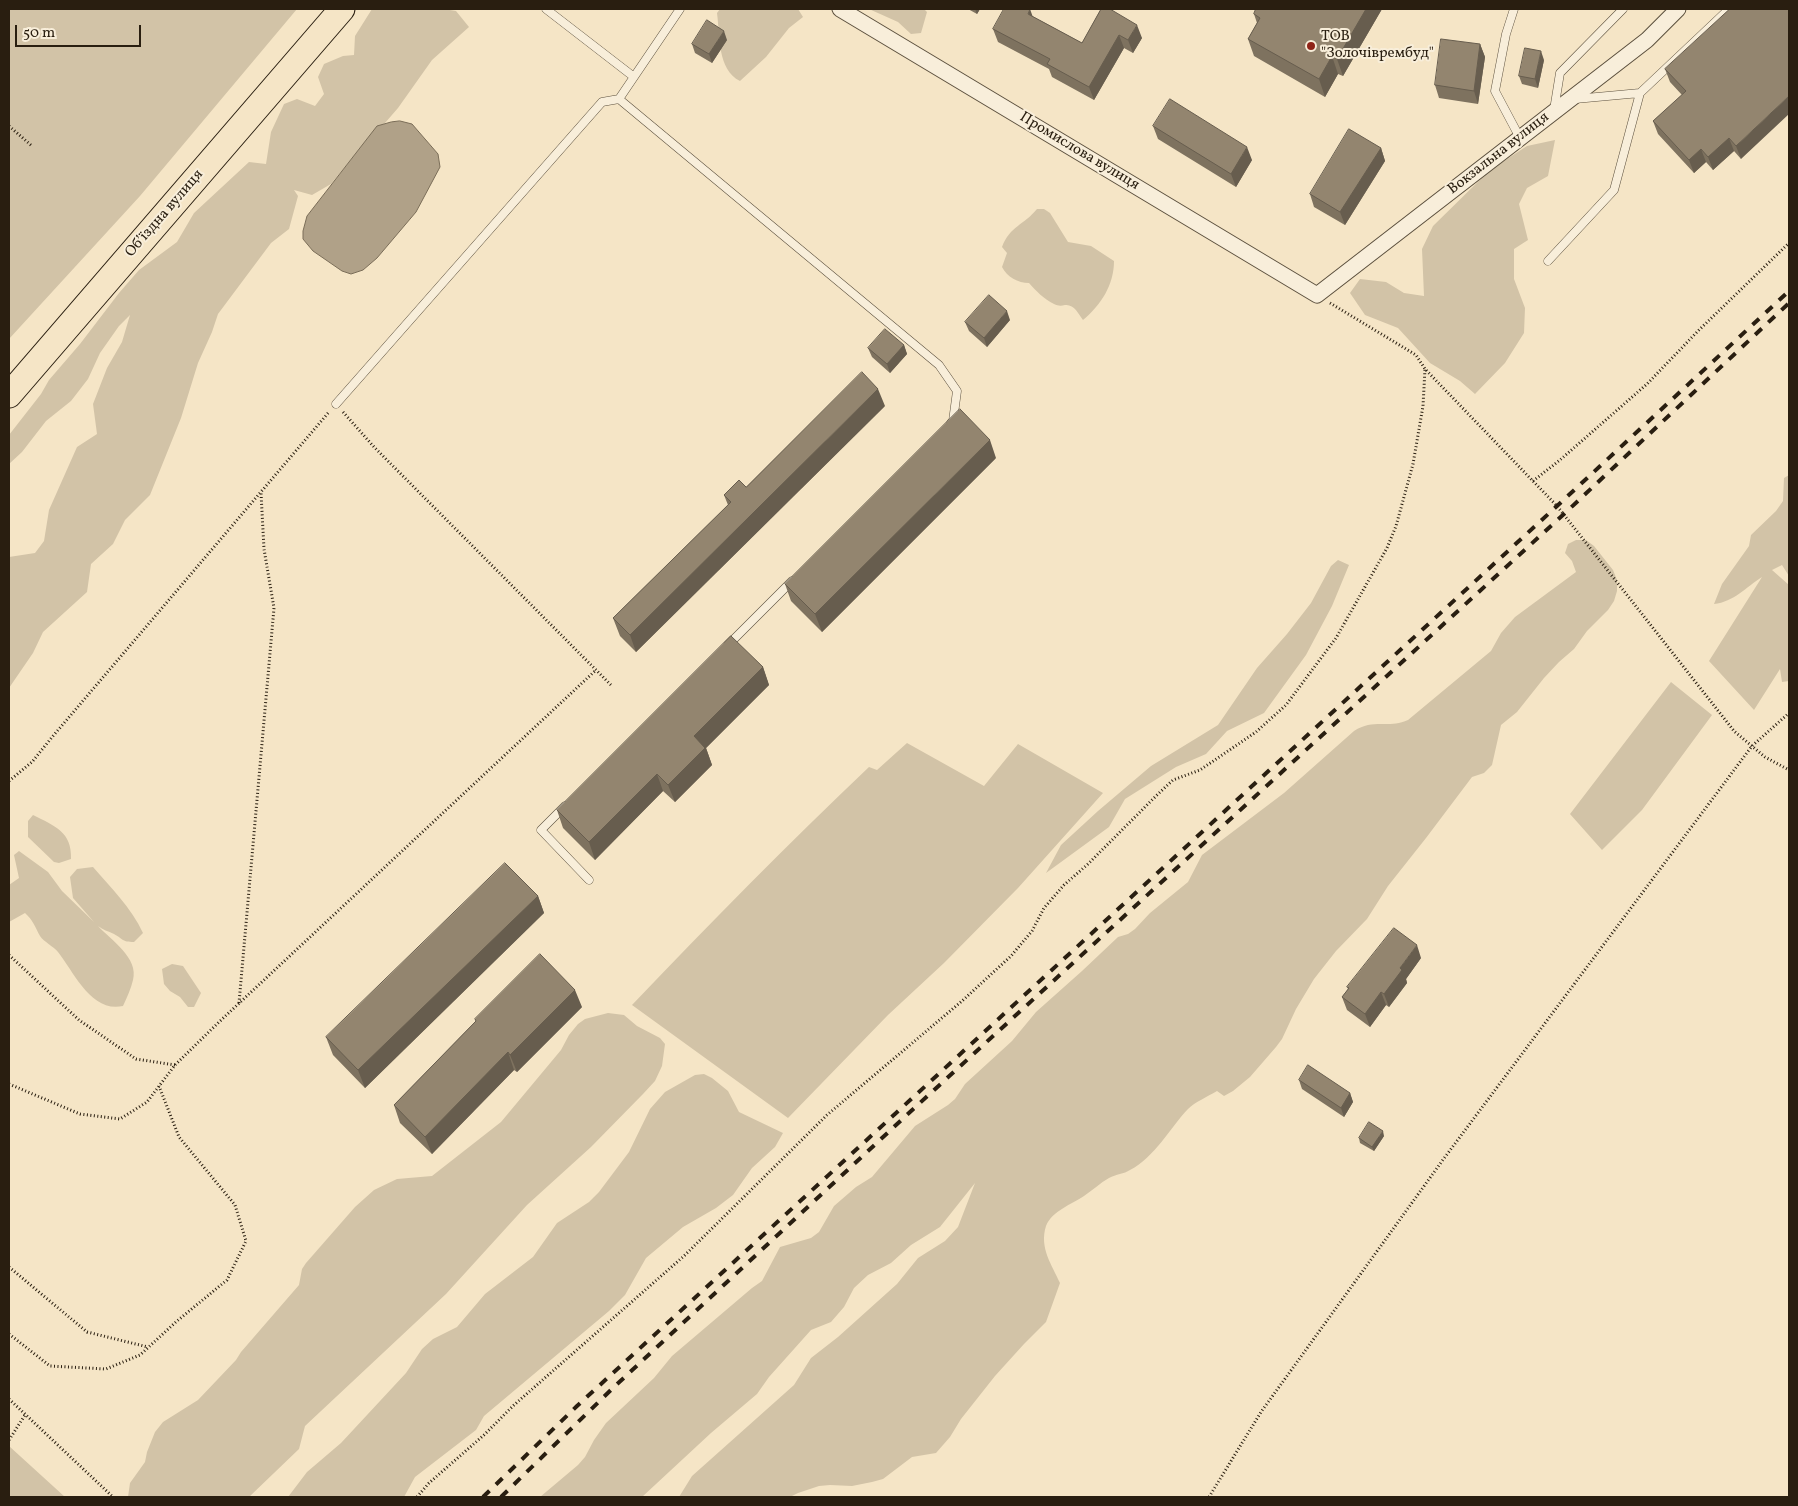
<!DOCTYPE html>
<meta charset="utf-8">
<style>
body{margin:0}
#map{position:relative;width:1798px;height:1506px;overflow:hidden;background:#f5e5c6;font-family:Vollkorn,serif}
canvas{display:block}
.frame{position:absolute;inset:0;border:10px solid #291e10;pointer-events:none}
.scale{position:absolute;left:15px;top:25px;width:126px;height:22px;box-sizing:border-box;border:2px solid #291e10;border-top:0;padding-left:6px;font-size:15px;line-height:18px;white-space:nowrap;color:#291e10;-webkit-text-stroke:4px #f8eeda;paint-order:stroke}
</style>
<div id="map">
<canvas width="1798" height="1506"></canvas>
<div class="frame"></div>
<div class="scale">50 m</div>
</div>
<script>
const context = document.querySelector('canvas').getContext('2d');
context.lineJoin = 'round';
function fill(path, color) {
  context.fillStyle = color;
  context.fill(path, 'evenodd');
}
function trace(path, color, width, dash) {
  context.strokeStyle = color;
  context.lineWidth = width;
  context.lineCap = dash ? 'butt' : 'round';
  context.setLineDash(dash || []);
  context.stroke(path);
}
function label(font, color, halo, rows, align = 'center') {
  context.font = font + ' Vollkorn,serif';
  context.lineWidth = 4;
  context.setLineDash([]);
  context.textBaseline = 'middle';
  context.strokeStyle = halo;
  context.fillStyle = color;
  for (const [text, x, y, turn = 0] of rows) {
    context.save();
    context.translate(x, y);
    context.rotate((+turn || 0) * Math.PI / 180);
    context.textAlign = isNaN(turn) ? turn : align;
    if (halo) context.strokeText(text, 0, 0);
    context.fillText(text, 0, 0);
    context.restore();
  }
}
fill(new Path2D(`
 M9 9H297L140 196 9 339Z
 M372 9H444L456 11 469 27 432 60 398 108 385 123 372 134 331 184 312 195 294 190 298 196 289 229 271 243 218 314 212 332 198 363 181 418 150 495 125 520 113 544 91 564 87 592 43 632 33 653 9 688V557L35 553 44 541 49 510 77 447 97 434 93 404 107 368 122 342 130 315 119 326 100 353 88 379 71 401 46 421 22 452 9 464V435L41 394 49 380 80 344 119 293 139 270 177 242 194 213 249 162 266 164 271 132 284 104 297 99 315 106 324 94 318 77 324 64 343 56 354 55 355 36Z
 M720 9H798L803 17 789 28 766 57 740 81C717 70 720 35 717 13Z
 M869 9H924L927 12 921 33 911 34 898 22Z
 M1555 140 1548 176 1527 188 1519 204 1528 240 1514 249V279L1525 308 1524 333 1505 363 1475 394 1460 381 1430 363 1398 328 1365 315 1350 293 1360 279 1386 282 1404 293 1424 296 1422 249 1433 226 1490 170 1527 146Z
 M1037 209H1044L1050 213 1068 242 1091 246 1114 261C1114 285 1101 305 1083 320 1078 313 1074 304 1065 305 1061 306 1058 306 1054 304 1044 299 1036 291 1029 283 1018 283 1007 277 1002 267L1007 253 1002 247C1010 226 1024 225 1037 209Z
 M1789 475V576L1782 565 1772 570 1789 585V681L1782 682 1780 669 1754 710 1709 661 1762 577C1746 587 1734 602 1714 604L1722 584 1749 546 1751 535 1776 511 1783 501 1784 478Z
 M1576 540H1586L1594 546 1613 570 1617 580V591L1614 601 1608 610 1587 631 1574 649 1559 662 1544 678 1517 712 1501 725 1492 765 1484 773 1472 777 1426 838 1388 886 1367 919 1336 951 1314 979 1296 1009 1282 1039 1276 1047 1250 1077 1233 1091 1224 1096 1217 1091C1207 1097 1195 1102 1188 1109 1169 1129 1155 1157 1130 1170 1124 1174 1116 1174 1109 1178 1100 1183 1093 1190 1084 1196 1072 1204 1052 1211 1046 1226 1039 1248 1052 1265 1060 1283L1046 1322 1024 1344 995 1376 961 1419 950 1437 936 1453 912 1457 883 1479 872 1482 852 1486 830 1485 819 1486 798 1493 790 1497H679L692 1476 794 1385 811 1358 838 1337 897 1284 918 1258 945 1241 958 1227 975 1183 940 1227 911 1245 891 1263 868 1275 854 1288 844 1307 831 1322 811 1330 769 1377 757 1394 711 1433 642 1497H540L578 1465 585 1457 594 1440 606 1423 654 1378 672 1356 752 1288 762 1281 780 1247 811 1238 819 1232 834 1206 856 1187 872 1177 915 1126 948 1105 955 1099 965 1084 1012 1041 1036 1012 1082 971 1118 937 1128 934 1135 929 1150 913 1188 882 1202 855 1284 793 1354 731C1374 718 1387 729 1408 720L1491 651 1501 633 1515 617 1576 572 1572 561 1565 553 1568 544Z
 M1338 560 1349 565 1332 606 1306 655 1264 713 1227 731 1206 754 1176 767 1125 799 1109 827 1046 873 1061 845 1098 811 1151 766 1218 725 1257 668 1287 634 1311 603 1331 566Z
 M1671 682 1712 715 1642 810 1602 850 1570 814Z
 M907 743 984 786 1018 744 1103 793 1018 888 944 963 888 1015 788 1118 632 1005C709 924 788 844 869 767L877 770Z
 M33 815C55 826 72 832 71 859L59 863 54 862 28 837V821Z
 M19 851 48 872 62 891 94 922 73 898 70 877 77 869 93 867C111 888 131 907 143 933L134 942C122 942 123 939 114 934 108 931 103 930 98 926 111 940 139 958 133 980 131 989 127 997 123 1006 91 1013 74 972 58 952 53 946 44 942 40 936 35 927 33 920 25 913L9 922V885L19 878 14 855Z
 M172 964 183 966 201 993 194 1007H188L180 997 170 991 164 984 162 969Z
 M608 1013 624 1015 637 1026 660 1038 665 1044 662 1066 655 1081 643 1094 591 1147 527 1205 446 1294 305 1426 299 1449 249 1497H128L130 1483 145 1462 147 1452 155 1432 163 1422 198 1400 236 1360 241 1352 299 1285 302 1269 306 1263 355 1207 374 1190 397 1179 432 1176 501 1122 561 1050 569 1035 578 1024 585 1019Z
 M704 1074 712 1078 728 1091 739 1112 783 1133 775 1147 752 1168 733 1195 716 1208 683 1227 646 1258 625 1295 609 1311 484 1416 476 1430 415 1477 404 1497H288L307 1472 341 1443 406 1373 422 1349 433 1339 457 1327 485 1294 533 1257 557 1223 589 1202 599 1192 629 1152 650 1109 665 1092 695 1075Z
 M9 1446 65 1497H9Z`), '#d2c3a7');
const water = new Path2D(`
 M400 121 412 124 438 154 440 167 416 212 377 258 363 270 351 274 342 271 313 251 303 239V231L307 216 377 126 391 122Z`);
fill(water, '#b0a188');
trace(water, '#7a6d58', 1);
const service = new Path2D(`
 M546 9 634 77
 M680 9 619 99 939 365 957 391 953 421 951 423
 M1514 9 1506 34 1495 91 1520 138
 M1575 99 1640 93
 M1554 110 1560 73 1623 9
 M1548 261 1614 190 1640 93 1729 9
 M336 404 602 102 619 99
 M728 645 792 581
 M565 806 541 830 589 880`);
const minor = new Path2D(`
 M840 9 1317 295 1647 40 1678 9`);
const trunk = new Path2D(`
 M9 395 342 9`);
trace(service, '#5c503e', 9);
trace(minor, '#5c503e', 17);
trace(trunk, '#291e10', 27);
trace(new Path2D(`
 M9 126 32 146
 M1330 303 1416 355 1425 369 1557 506 1734 731 1765 757 1789 770
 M343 412 375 448 612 686
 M1533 481 1560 460 1647 384 1699 330 1789 243
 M9 781 32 762 53 736 329 412
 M9 955 79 1020 136 1059 175 1065
 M239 1003 274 608 264 549 261 493
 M9 1084 80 1114 120 1119 147 1102 175 1065 219 1022 596 670
 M9 1267 87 1332 148 1347
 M9 1334 50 1366 106 1369 140 1355 177 1321 227 1280 246 1241 235 1205 179 1137 159 1086
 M9 1399 113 1497
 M9 1440 25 1415
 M417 1497 429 1483 484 1435 514 1405 684 1256 827 1115 962 1001 1011 956 1032 931 1044 908 1064 885 1088 864 1158 794 1173 780 1200 770 1256 732 1286 705 1336 638 1387 548 1396 526 1413 464 1423 406 1425 369
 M1209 1497 1261 1412 1445 1157 1752 746 1789 713`), '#291e10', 3, [1, 2.5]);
trace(service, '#f8eeda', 8);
trace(minor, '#f8eeda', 15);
trace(trunk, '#f5e5c6', 25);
trace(new Path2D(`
 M483 1497 577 1406 1557 506 1789 291
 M501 1497 614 1387 910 1112 1564 514 1789 303`), '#291e10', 4, [9, 9]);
fill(new Path2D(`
 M968 9H980L977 14Z
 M1101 9 1142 38 1133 53 1124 48 1094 100 1052 77 1049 69 998 42 993 29 1032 16 1082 43Z
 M1256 9H1382L1343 76 1338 74 1325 97 1254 56 1248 39 1257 23 1254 14Z
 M1730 9 1741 159 1734 151 1713 170 1706 162 1694 173 1658 134 1653 121 1682 95 1670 82 1665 69Z
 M727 40 712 63 695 53 692 44Z
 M1480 44 1485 57 1478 104 1439 98 1435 85Z
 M1544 60 1538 88 1522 84 1519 76Z
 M1153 126 1252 160 1236 187 1158 139Z
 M1381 148 1385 161 1345 225 1314 207 1310 194Z
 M1010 320 987 347 969 331 965 322Z
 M904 345 907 354 890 373 872 357 868 348Z
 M885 406 636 652 620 636 613 618 728 505 724 495 746 487Z
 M996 458 822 632 791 601 785 584Z
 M763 667 769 685 706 748 712 765 675 802 663 791 595 860 563 828 557 810Z
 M538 896 544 913 365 1088 333 1055 326 1037Z
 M1421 958 1406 979 1407 983 1389 1007 1386 1005 1370 1027 1347 1010 1342 997 1348 989 1347 987Z
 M582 1007 517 1072 514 1070 432 1154 400 1123 394 1105 476 1021 475 1019Z
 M1299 1080 1350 1093 1353 1102 1344 1117 1302 1089Z
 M1384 1136 1374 1151 1360 1143 1359 1138Z`), '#7e725f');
fill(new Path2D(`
 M975 9H980L977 14Z
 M1030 9 1035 23 1028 14Z
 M1366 9H1382L1343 76 1337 59Z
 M1137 25 1142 38 1133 53 1128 40Z
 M724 31 727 40 712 63 709 54Z
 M1119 35 1124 48 1094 100 1089 87Z
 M1480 44 1485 57 1478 104 1474 91Z
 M1541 51 1544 60 1538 88 1535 79Z
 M1332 56 1338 74 1325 97 1319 79Z
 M1789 96V114L1741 159 1736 146Z
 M1729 138 1734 151 1713 170 1708 157Z
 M1247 147 1252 160 1236 187 1231 174Z
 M1381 148 1385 161 1345 225 1340 212Z
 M1701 149 1706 162 1694 173 1689 160Z
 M1007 311 1010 320 987 347 984 338Z
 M904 345 907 354 890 373 887 364Z
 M878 389 885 406 636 652 630 635Z
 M990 440 996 458 822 632 815 614Z
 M763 667 769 685 706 748 712 765 675 802 668 785 694 736Z
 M657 774 663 791 595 860 589 842Z
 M538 896 544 913 365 1088 358 1070Z
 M1417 945 1421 958 1406 979 1407 983 1389 1007 1384 994 1400 968Z
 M575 990 582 1007 517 1072 510 1055Z
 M1381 992 1386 1005 1370 1027 1365 1014Z
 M508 1052 514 1070 432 1154 425 1137Z
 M1350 1093 1353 1102 1344 1117 1341 1108Z
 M1383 1131 1384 1136 1374 1151 1372 1147Z`), '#675d4e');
const building = new Path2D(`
 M1004 9H1030L1028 14 1082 43 1101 9H1110L1137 25 1128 40 1119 35 1089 87 1047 64 1050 59 993 29Z
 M1256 9H1366L1337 59 1332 56 1319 79 1248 39 1260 18 1254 14Z
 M1730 9H1789V96L1736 146 1729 138 1708 157 1701 149 1689 160 1653 121 1686 91 1665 69Z
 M707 20 724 31 709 54 692 44Z
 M1441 39 1480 44 1474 91 1435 85Z
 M1525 48 1541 51 1535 79 1519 76Z
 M1170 99 1247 147 1231 174 1153 126Z
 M1349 129 1381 148 1340 212 1310 194Z
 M989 295 1007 311 984 338 965 322Z
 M885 329 904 345 887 364 868 348Z
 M862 372 878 389 630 635 613 618 731 502 724 495 739 480 746 487Z
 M960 409 990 440 815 614 785 584Z
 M731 636 763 667 694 736 705 748 668 785 657 774 589 842 557 810Z
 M505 863 538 896 358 1070 326 1037Z
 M1394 928 1417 945 1400 968 1402 970 1384 994 1381 992 1365 1014 1342 997 1349 988 1347 987Z
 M540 954 575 990 510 1055 508 1052 425 1137 394 1105 476 1021 475 1019Z
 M1308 1065 1350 1093 1341 1108 1299 1080Z
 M1369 1122 1383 1131 1372 1147 1359 1138Z`);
fill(building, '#93856f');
trace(building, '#675d4e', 1);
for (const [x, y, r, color] of [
 [1311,46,5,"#8f2418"]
]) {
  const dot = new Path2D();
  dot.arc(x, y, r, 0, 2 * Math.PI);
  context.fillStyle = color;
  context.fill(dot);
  trace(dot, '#f8eeda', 2);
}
label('15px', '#291e10', '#f8eeda', [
 ["ТОВ",1321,37],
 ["\"Золочіврембуд\"",1321,54]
], 'left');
label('15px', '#291e10', '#f8eeda', [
 ["Промислова вулиця",1079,152,31],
 ["Вокзальна вулиця",1499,154,-38],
 ["Обʼїздна вулиця",165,214,-49]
]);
</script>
